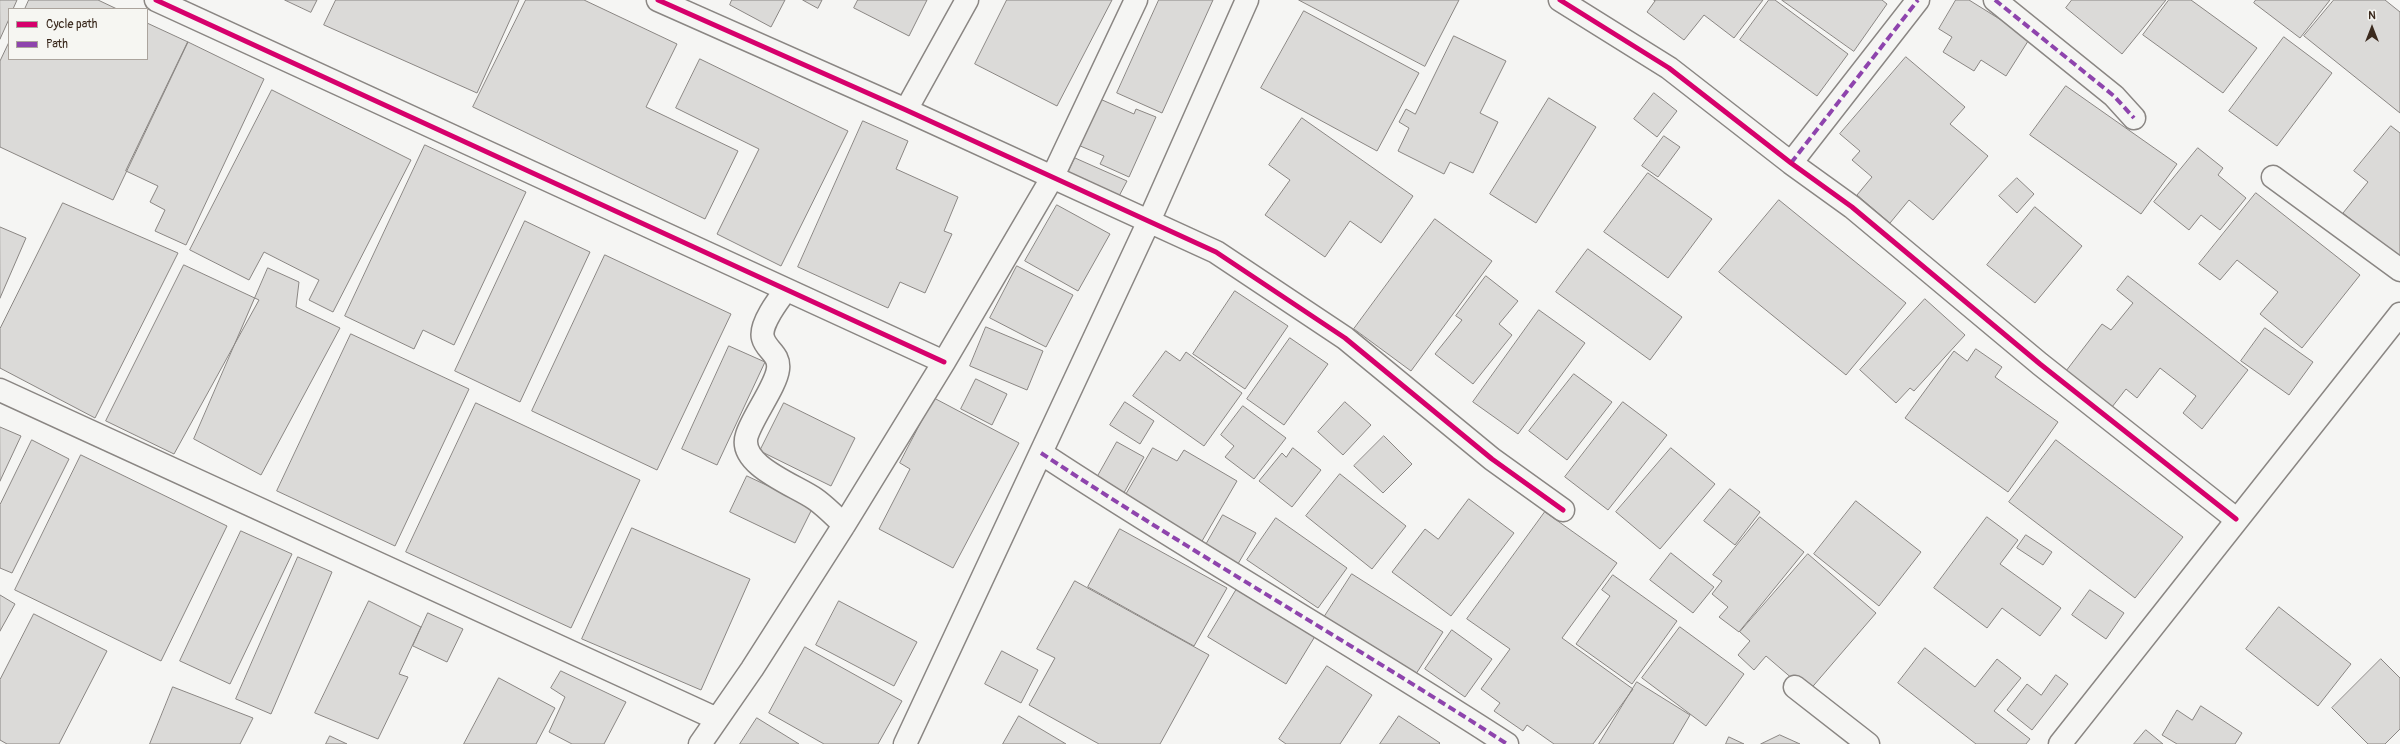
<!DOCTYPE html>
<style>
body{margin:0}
#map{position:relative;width:2400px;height:744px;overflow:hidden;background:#f5f5f3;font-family:Pangolin,sans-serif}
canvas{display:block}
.legend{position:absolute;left:8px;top:8px;width:140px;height:52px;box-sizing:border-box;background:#f6f6f2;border:1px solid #aba49d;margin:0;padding:5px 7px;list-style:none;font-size:12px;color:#3b2a1e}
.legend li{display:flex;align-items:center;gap:8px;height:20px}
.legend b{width:20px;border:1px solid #aba49d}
.north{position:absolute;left:2352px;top:8px;width:40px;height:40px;-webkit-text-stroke:3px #f6f6f2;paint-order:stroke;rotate:0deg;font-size:11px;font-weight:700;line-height:16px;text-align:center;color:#3b2a1e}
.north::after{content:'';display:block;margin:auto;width:14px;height:18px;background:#3b2a1e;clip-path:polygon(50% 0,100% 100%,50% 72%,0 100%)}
</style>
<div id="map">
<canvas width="2400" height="744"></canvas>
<ul class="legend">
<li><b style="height:5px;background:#d6006c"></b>Cycle path</li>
<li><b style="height:5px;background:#8e44ad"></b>Path</li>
</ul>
<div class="north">N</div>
</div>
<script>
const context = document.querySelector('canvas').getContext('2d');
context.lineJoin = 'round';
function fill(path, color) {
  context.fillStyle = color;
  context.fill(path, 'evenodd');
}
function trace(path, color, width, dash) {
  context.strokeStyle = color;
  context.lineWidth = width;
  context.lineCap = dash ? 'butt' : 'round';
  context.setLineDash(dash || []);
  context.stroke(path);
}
const building = new Path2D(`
 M0 0H17L13 9H9V19L0 39Z
 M29 0H98L117 9H25Z
 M285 0H317L311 12Z
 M336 0H519L477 93 324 25Z
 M526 0H584L677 44 646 107 738 151 705 219 473 107Z
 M732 0H785L771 27 730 5Z
 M803 0H822L818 8Z
 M858 0H927L909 36 854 8Z
 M1007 0H1112L1057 106 975 64Z
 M1159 0H1213L1162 113 1117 93Z
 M1299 0H1459L1425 66Z
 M1654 0H1763L1734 38 1704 15 1684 40 1647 12 1655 1Z
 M1769 0H1775L1848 54 1817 96 1740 40Z
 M1782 0H1882L1887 4 1854 51Z
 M1956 0H1969L2030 38 2006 76 1981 60 1974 71 1943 52 1952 37 1939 29Z
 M2072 0H2166L2122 54 2066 8Z
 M2169 0H2191L2257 48 2223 93 2143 35Z
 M2256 0H2330L2300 38 2254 3Z
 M2334 0H2385L2400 12V113L2304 36Z
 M1304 11 1419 73 1377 151 1261 88Z
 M147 23 188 42 113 200 0 147V61L9 42V59H147Z
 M1454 36 1506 61 1480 113 1498 122 1473 173 1450 162 1444 174 1398 151 1409 128 1399 122 1406 109 1415 114Z
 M2284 37 2332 73 2277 146 2229 111Z
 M188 42 264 79 186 245 155 231 165 210 150 202 158 186 126 171Z
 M1906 57 1965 107 1950 124 1988 156 1933 220 1909 200 1890 223 1857 195 1872 177 1852 160 1860 151 1840 134Z
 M700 59 848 131 781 266 717 234 759 149 676 108Z
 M2066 86 2177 164 2141 214 2030 135Z
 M272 90 411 160 333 312 309 300 319 280 264 252 249 280 190 250Z
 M1654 93 1677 111 1657 137 1634 119Z
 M1549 98 1596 127 1536 223 1490 194Z
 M1100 99 1134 114 1136 109 1156 117 1129 177 1100 164 1104 156 1078 145Z
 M1302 118 1413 196 1381 243 1350 221 1325 257 1265 215 1290 180 1269 165Z
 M863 121 908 141 896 169 958 197 944 231 952 234 925 293 900 282 888 308 798 267Z
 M2391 126 2400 133V255L2398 257 2343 213 2368 182 2354 171Z
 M1664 136 1680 147 1658 177 1642 166Z
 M425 145 526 192 454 345 423 330 414 349 345 316Z
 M2198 148 2223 168 2218 175 2246 198 2220 230 2201 215 2189 230 2154 202Z
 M1075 158 1127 181 1118 198 1067 175Z
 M1648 173 1712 219 1668 278 1604 232Z
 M2017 178 2034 194 2017 213 1999 196Z
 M2256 193 2360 275 2302 348 2260 314 2278 292 2237 260 2220 280 2199 264Z
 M1779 200 1906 303 1846 375 1719 272Z
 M63 203 178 253 95 418 0 368V329Z
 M1057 205 1110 234 1078 291 1025 261Z
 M2035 207 2082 246 2035 303 1987 265Z
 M1435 219 1492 261 1411 371 1354 329Z
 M525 221 590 252 520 402 455 371Z
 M0 227 26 238 0 298Z
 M1588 249 1682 317 1650 360 1556 292Z
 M605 255 731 314 657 470 532 411Z
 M184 265 259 300 174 454 106 421Z
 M1017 266 1073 295 1046 347 990 318Z
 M268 268 299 282 296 307 340 328 261 475 194 439Z
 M1486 276 1518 301 1499 324 1512 335 1473 384 1435 354 1462 320 1456 316Z
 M2128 276 2248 370 2202 429 2183 413 2196 396 2160 368 2137 398 2126 389 2112 407 2066 371 2102 324 2111 330 2133 303 2117 290Z
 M1235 291 1288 326 1245 389 1193 354Z
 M1925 299 1965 335 1914 391 1910 388 1896 403 1860 370Z
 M1539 310 1585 343 1518 434 1473 402Z
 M986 327 1043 351 1027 390 970 366Z
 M2265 328 2313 362 2289 395 2241 361Z
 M351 334 469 389 395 546 277 491Z
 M1290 338 1328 364 1284 425 1247 399Z
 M729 346 765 362 717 465 682 449Z
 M1976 349 2002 367 1995 377 2058 422 2008 492 1905 418 1954 351 1967 361Z
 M1166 351 1180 361 1186 352 1242 393 1204 446 1133 396Z
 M1574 374 1612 402 1567 460 1529 431Z
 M976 379 1007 394 992 425 961 409Z
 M934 398 1019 443 953 568 879 529 910 469 900 463Z
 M1125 402 1154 421 1140 444 1110 425Z
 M1345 402 1371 425 1343 455 1318 432Z
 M1623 402 1667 435 1608 510 1565 477Z
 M476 403 640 480 571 628 406 552Z
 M784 403 855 438 831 486 760 451Z
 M1243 406 1286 438 1254 479 1225 457 1234 446 1221 435Z
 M0 427 21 436 0 481Z
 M1384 436 1412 464 1383 493 1354 466Z
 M32 440 69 459 12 573 0 568V505Z
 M2056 440 2183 537 2135 598 2009 502Z
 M1117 442 1144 457 1121 498 1094 483Z
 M1153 448 1177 461 1184 450 1237 481 1198 548 1120 505Z
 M1293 448 1321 470 1292 507 1259 481 1282 453 1286 457Z
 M1671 448 1715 484 1660 549 1616 512Z
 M81 455 227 526 161 661 15 590Z
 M1340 474 1406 526 1372 569 1306 516Z
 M747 476 813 507 795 543 730 512Z
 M1730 489 1760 512 1735 545 1704 521Z
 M1469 499 1514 533 1451 616 1392 572 1425 529 1438 539Z
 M1856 501 1921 552 1879 606 1814 554Z
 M1545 512 1617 563 1562 638 1633 689 1593 744H1554L1527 725 1523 731 1494 711 1500 703 1481 689 1510 649 1467 619Z
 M1223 515 1256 533 1235 569 1203 550Z
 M1760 517 1804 552 1739 632 1719 617 1728 607 1712 594 1722 581 1713 575Z
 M1987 517 2018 540 2000 564 2061 608 2040 636 2002 608 1987 628 1934 588Z
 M1276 518 1347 568 1318 608 1247 560Z
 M632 528 750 579 701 690 582 639Z
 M1120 529 1227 588 1194 646 1088 587Z
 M241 531 292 554 230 684 180 661Z
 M2026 535 2052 552 2043 565 2017 548Z
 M1671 553 1714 587 1693 613 1650 580Z
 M1808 554 1876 613 1808 692 1766 656 1754 670 1738 655 1750 641 1740 632Z
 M298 557 332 572 271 714 236 699Z
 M1352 574 1443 632 1414 677 1323 619Z
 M1613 575 1677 621 1632 684 1576 644 1610 596 1602 590Z
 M1075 581 1209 655 1160 744H1099L1029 705 1055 658 1037 649Z
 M1238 587 1317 633 1286 684 1208 637Z
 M2090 590 2124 613 2106 639 2072 615Z
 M0 595 15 604 0 631Z
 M369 601 421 627 399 674 408 677 378 739 315 713Z
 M839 601 917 642 894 686 816 645Z
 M2279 607 2351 664 2318 706 2246 649Z
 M428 613 463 629 447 662 413 646Z
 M34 614 107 651 59 744H7L0 740V680Z
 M1680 627 1744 674 1706 726 1642 678Z
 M1452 630 1492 659 1465 697 1425 669Z
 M805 647 902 701 878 744H824L769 713Z
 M1925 648 1975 687 1997 659 2021 678 1994 711 2030 739 2026 744H1976L1898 683Z
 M1002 651 1038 670 1021 703 985 684Z
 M2381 659 2400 678V729L2385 744H2368L2332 708Z
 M1327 666 1372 695 1340 744H1286L1279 739Z
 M561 671 626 702 604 744H572L549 732 565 697 551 688Z
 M2056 675 2068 684 2032 730 2007 710 2027 684 2041 695Z
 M499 678 555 708 536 744H464Z
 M1637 682 1690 715 1673 744H1599Z
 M173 687 253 718 240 744H150Z
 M2201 706 2242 733 2235 744H2177L2162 735 2177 710 2192 720Z
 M1019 716 1066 744H1003Z
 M1399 716 1440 743 1439 744H1380Z
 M757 718 799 744H740Z
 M2146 730 2163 744H2134Z
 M1780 735 1800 744H1761Z
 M330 736 347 744H326Z
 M1729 737 1744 744H1726Z`);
fill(building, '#dbdad8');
trace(building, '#8a8683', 1);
const street = new Path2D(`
 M156 0 944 362
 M658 0 906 110 1216 252 1345 338 1492 459 1563 510
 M1560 0 1669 68 1791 163 1852 207 2040 364 2236 519
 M1995 0 2114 96 2134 118
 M906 110 967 0
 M1791 163 1918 0
 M2273 177 2400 270
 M786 290C779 299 759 325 763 338 766 350 780 354 778 369 776 386 753 416 747 435 737 465 795 485 815 499 825 506 835 516 844 525
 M0 390 717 719
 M1041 453C1194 554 1353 644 1507 744
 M1795 687 1868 744
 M700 744 752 669 844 525 944 362 1052 178 1136 0
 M905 744 1149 221 1247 0`);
const highway = new Path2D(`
 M2060 744 2400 314`);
trace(street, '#8a8683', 25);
trace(highway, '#8a8683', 25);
trace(street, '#f5f5f3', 22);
trace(highway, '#f5f5f3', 22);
trace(new Path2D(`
 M1995 0 2114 96 2134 118
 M1791 163 1918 0
 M1041 453C1194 554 1353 644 1507 744`), '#8e44ad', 4, [8, 4]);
trace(new Path2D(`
 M156 0 944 362
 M658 0 906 110 1216 252 1345 338 1492 459 1563 510
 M1560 0 1669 68 1791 163 1852 207 2040 364 2236 519`), '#d6006c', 5);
</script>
